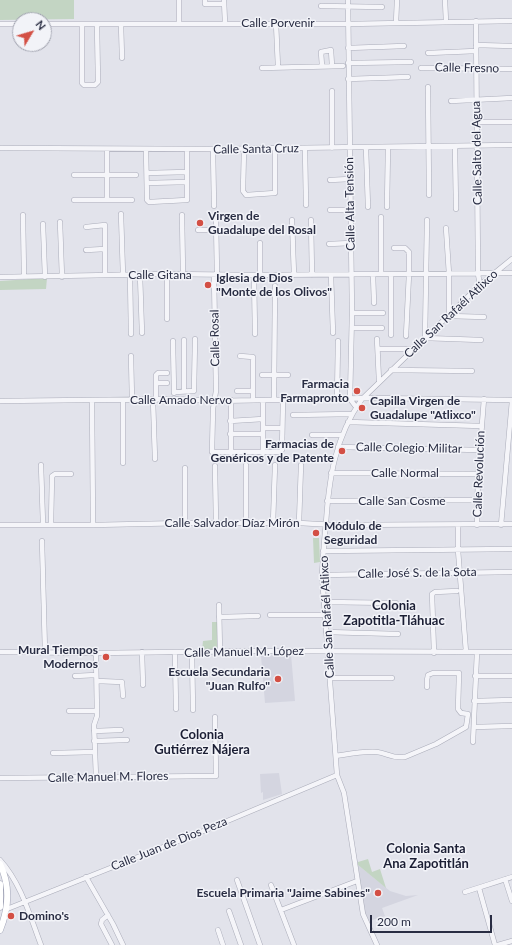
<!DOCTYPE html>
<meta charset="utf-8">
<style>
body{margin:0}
#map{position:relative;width:512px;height:945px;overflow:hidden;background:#e2e3eb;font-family:Lato,sans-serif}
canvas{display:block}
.north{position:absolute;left:12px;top:12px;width:40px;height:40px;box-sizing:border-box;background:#f2f3f8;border:1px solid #a2a4b0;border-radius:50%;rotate:52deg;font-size:11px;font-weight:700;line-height:16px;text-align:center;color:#292d43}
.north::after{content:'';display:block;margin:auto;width:14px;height:18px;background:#d34f44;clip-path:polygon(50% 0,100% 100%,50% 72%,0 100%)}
.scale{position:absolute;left:370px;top:915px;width:122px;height:18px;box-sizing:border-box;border:2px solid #292d43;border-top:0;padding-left:5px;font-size:12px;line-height:14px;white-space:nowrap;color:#292d43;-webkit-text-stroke:3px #f2f3f8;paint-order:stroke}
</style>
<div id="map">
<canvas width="512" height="945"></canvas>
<div class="north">N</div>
<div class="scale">200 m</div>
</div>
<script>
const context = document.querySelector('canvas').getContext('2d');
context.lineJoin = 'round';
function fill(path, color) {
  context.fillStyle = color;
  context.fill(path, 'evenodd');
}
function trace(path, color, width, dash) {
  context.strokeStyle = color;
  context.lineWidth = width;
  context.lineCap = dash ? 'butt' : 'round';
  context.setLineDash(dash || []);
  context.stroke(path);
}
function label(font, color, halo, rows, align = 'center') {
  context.font = font + ' Lato,sans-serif';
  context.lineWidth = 3;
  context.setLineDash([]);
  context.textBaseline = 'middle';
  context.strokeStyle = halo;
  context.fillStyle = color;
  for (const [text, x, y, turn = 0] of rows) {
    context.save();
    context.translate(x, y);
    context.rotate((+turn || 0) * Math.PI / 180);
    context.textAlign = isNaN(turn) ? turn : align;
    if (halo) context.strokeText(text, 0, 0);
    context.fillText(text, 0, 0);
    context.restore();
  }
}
fill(new Path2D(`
 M291 654 295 701 265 703 261 656Z
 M279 773 282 794 263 800V792L261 793 260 774Z
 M358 865 390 891 406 896 418 895 382 908 385 916 369 921 365 914Z`), '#d4d5e0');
fill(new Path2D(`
 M0 0H74V19L0 20Z
 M47 278 46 289 0 290V281Z
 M313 538H319L320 562 314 563Z
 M212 622H218L219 649 202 650 203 641 212 640Z
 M368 859 372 872 380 869 386 888 358 865V862Z`), '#c3d5c3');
const minor = new Path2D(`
 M179 0V23
 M205 0V4H224
 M224 0 225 23
 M348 0 352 313 350 399 356 407
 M445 0 446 22
 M321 6 382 7
 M476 21 478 274 480 285
 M276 23 278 67
 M396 23 397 0
 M0 24H20
 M44 24H348L512 21
 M82 24V83L84 85H95L98 82 97 24
 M121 24 122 58
 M476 45 512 46
 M348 48 404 46
 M428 53 476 51
 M348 63 411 62
 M322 66 321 52 331 50 332 66
 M262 68 343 66
 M421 68 512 69
 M348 79 408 77
 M428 87 429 195
 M332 91V148
 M451 101 512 98
 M477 122H512
 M455 146 456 209
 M0 148 213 149 512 145
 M305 148 306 205
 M366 148 368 207
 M107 149V200
 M146 149 147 200 149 202 187 200V149
 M213 149 214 206
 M244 149 243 191 246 195 275 193V149
 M147 173 187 172
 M74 175H136
 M330 180 350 179
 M147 183 187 182
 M74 200H132
 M387 207 388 147
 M330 210H350
 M121 214 123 275
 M23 215 24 277
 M182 215 183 274
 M381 217V274
 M216 218 217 275
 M292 220 294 275
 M311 220 312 275
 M427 220 425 338 481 340
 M60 222 62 277
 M43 224 45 277
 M86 227 105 225V275
 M446 228 449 274V316L484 317
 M198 230H216
 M260 243V275
 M329 244 351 243
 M394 248H405L409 252V274L406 336
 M86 250 105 249
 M167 274V319
 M373 274 374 303
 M130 275 131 334
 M140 275 142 333
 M214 275 216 391 213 409 212 452H280L282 450 283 399
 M254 275 255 334
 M331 275 333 333
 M0 277 167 274 254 275 512 273
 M352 313H383
 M352 328H382
 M391 335V274
 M377 339 379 381
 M173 341 174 393
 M378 349H412
 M131 356 132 400
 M240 356 253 357V400
 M391 370 472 371
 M262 375H288
 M156 383H167
 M184 391V340
 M237 391H253
 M174 392 194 391 195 339
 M274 399 275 286
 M337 399 338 341
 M92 400 93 525
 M153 400 155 459
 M156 400V375L158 373H167
 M231 400V453
 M263 400V453
 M0 401 174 399 215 401 373 398 512 400
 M123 401V463
 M293 415 352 414
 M230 421 263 419
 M348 422 481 426
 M264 428H282
 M230 434H263
 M312 435H342
 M338 447 480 450
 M41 465 43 524
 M215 466 216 523
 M185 468V523
 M331 473 478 474
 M327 501 478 500
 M246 523V465
 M273 523 275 465
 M299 523 301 465
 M51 524 52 476 55 474H71
 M0 525H93L185 523H299L335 525 512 524
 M458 525V550L466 652
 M477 525 478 474 484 399
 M501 525 512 401
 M42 541 45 652
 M323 551 512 549
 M322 575 512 572
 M324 602 396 603
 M219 605 220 652
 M270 615H325
 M219 617 258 616
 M326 632 398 634
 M0 652 96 653 259 651 512 652
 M142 652 143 685
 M175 653 176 709
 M192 653 193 710
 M434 653 432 594 435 592 457 591
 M75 676 96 675
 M475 676H512
 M330 678H392
 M97 681 122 682 123 696
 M474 701 512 700
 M69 711H97
 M474 727 512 726
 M94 731 121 730
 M94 741 127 740
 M473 742 477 652
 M53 753 95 752
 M336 756C349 754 364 751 377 752 387 753 392 759 405 757L436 744 466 727 468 714 461 713 458 709 459 673H433L428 675 427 680V687
 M96 777 94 725 97 716 96 653
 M0 778 216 776 215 717
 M0 860C21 883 30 916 41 945
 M86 877 113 924 123 945
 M505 879 512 901
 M237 880 260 945
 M271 885 294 945
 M479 888 495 945
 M465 892 512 877
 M7 909 201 832 337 775
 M281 910 357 881
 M229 911 241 945
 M108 915 102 920 101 924 112 945
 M218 930 223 945
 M377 945 363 914 344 793 337 775 322 575C323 557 324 540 326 523 329 478 335 437 362 399L480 285 512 259
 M498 945 512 941`);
const major = new Path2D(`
 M0 864C10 885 9 908 0 930
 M0 884V907`);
trace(minor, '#aaacb9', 5.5);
trace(major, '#a1a4b7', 7);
trace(minor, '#f5f5f9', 4.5);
trace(major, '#fff', 6);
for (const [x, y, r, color] of [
 [200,223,4,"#d34f44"],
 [208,285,4,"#d34f44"],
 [357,391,4,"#d34f44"],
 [362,408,4,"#d34f44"],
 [342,451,4,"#d34f44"],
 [316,533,4,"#d34f44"],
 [106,657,4,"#d34f44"],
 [278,679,4,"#d34f44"],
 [378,893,4,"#d34f44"],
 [11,916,4,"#d34f44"]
]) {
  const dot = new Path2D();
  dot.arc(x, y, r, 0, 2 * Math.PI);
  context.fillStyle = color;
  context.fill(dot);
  trace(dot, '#f2f3f8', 1.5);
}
label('12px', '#292d43', '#f2f3f8', [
 ["Calle Porvenir",278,23],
 ["Calle Fresno",467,68,1],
 ["Calle Santa Cruz",256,149,-1],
 ["Calle Salto del Agua",477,153,-91],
 ["Calle Alta Tensión",350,204,-91],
 ["Calle Gitana",160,275],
 ["Calle San Rafaél Atlixco",451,314,-43],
 ["Calle Rosal",215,338,-91],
 ["Calle Amado Nervo",181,400],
 ["Calle Colegio Militar",409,448,1],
 ["Calle Normal",405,473],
 ["Calle Revolución",479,474,-88],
 ["Calle San Cosme",402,501],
 ["Calle Salvador Díaz Mirón",232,523],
 ["Calle José S. de la Sota",417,573,-1],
 ["Calle San Rafaél Atlixco",327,617,-93],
 ["Calle Manuel M. López",244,652,-1],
 ["Calle Manuel M. Flores",108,777,-1],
 ["Calle Juan de Dios Peza",169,844,-22]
]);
label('bold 12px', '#292d43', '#f2f3f8', [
 ["Virgen de",208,216],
 ["Guadalupe del Rosal",208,230],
 ["Iglesia de Dios",216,278],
 ["\"Monte de los Olivos\"",216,292],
 ["Farmacia",349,384,"right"],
 ["Farmapronto",349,398,"right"],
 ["Capilla Virgen de",370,401],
 ["Guadalupe \"Atlixco\"",370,415],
 ["Farmacias de",334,444,"right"],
 ["Genéricos y de Patente",334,458,"right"],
 ["Módulo de",324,526],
 ["Seguridad",324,540],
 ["Mural Tiempos",98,650,"right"],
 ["Modernos",98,664,"right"],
 ["Escuela Secundaria",270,672,"right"],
 ["\"Juan Rulfo\"",270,686,"right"],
 ["Escuela Primaria \"Jaime Sabines\"",370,893,"right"],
 ["Domino's",19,916]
], 'left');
label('bold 13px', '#1b1e34', '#f2f3f8', [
 ["Colonia",394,606],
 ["Zapotitla-Tláhuac",394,621],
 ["Colonia",202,735],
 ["Gutiérrez Nájera",202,750],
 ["Colonia Santa",426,849],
 ["Ana Zapotitlán",426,864]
]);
</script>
